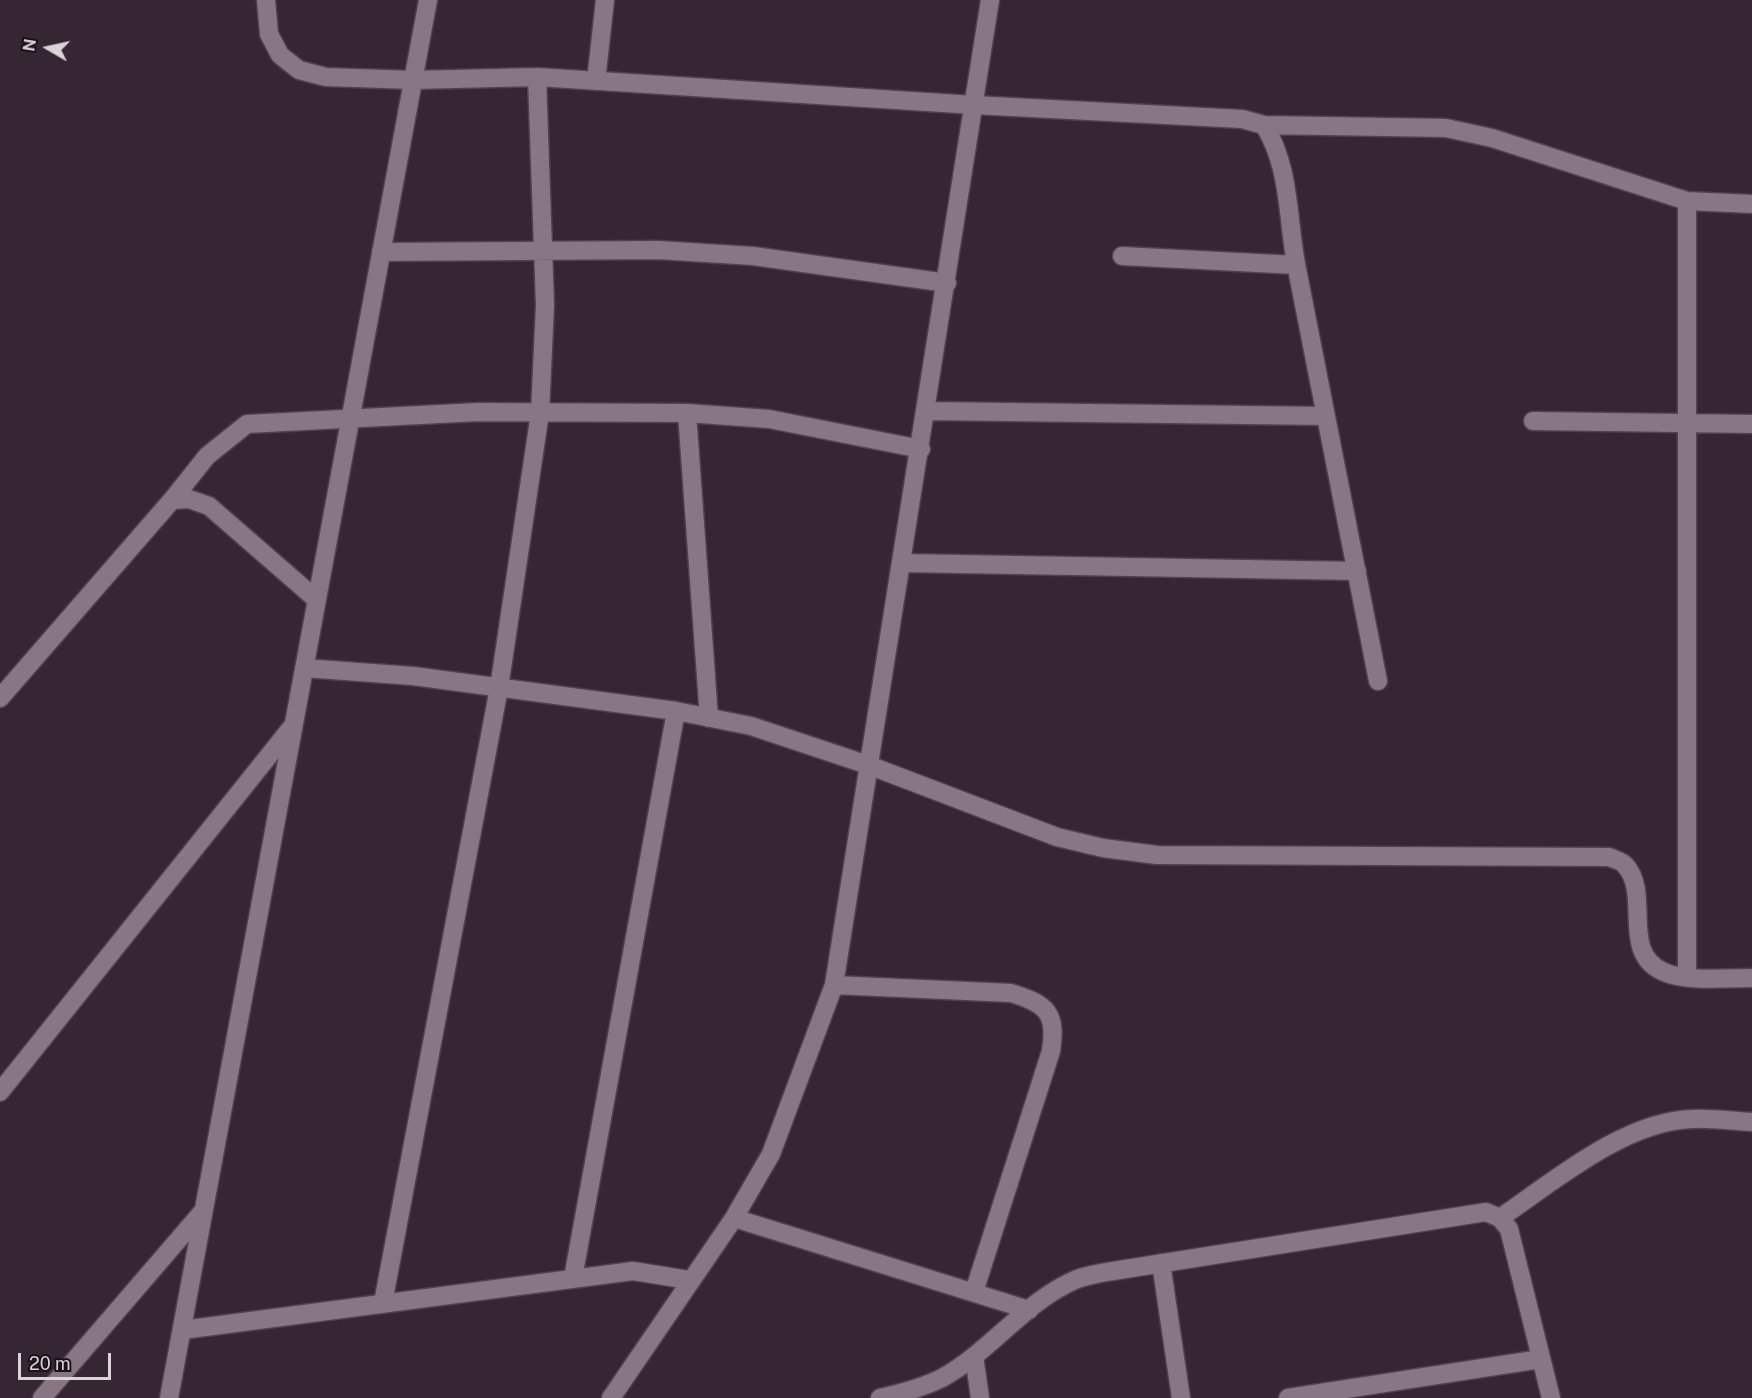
<!DOCTYPE html>
<style>
body{margin:0}
#map{position:relative;width:1752px;height:1398px;overflow:hidden;background:#362633;font-family:"Public Sans",sans-serif}
canvas{display:block}
.north{position:absolute;left:18px;top:18px;width:60px;height:60px;-webkit-text-stroke:4px #191218;paint-order:stroke;rotate:279deg;font-size:16px;font-weight:700;line-height:24px;text-align:center;color:#dcd2da}
.north::after{content:'';display:block;margin:auto;width:21px;height:27px;background:#dcd2da;clip-path:polygon(50% 0,100% 100%,50% 72%,0 100%)}
.scale{position:absolute;left:18px;top:1353px;width:93px;height:27px;box-sizing:border-box;border:3px solid #dcd2da;border-top:0;padding-left:8px;font-size:18px;line-height:21px;white-space:nowrap;color:#dcd2da;-webkit-text-stroke:4px #191218;paint-order:stroke}
</style>
<div id="map">
<canvas width="1752" height="1398"></canvas>
<div class="north">N</div>
<div class="scale">20 m</div>
</div>
<script>
const context = document.querySelector('canvas').getContext('2d');
context.lineJoin = 'round';
function trace(path, color, width, dash) {
  context.strokeStyle = color;
  context.lineWidth = width;
  context.lineCap = dash ? 'butt' : 'round';
  context.setLineDash(dash || []);
  context.stroke(path);
}
const minor = new Path2D(`
 M266 0 269 34 280 55 299 70 326 77 413 80 537 77 974 105 1242 119 1264 125C1291 168 1287 220 1297 269 1325 407 1351 544 1378 681
 M596 81 605 0
 M1264 125 1446 128 1492 138 1687 201 1752 204
 M1687 201V976
 M381 252 658 250 753 256 947 283
 M1122 256 1296 265
 M927 411 1326 416
 M687 413 709 718
 M1533 421 1752 424
 M172 500 207 456 247 424 478 412 687 413 769 419 921 449
 M903 563 1357 571
 M304 668 413 676 676 711 751 726 871 766 1057 837 1103 848 1157 855 1609 857C1613 859 1622 861 1625 865 1652 894 1619 953 1664 972 1686 982 1728 978 1752 978
 M0 698 172 500 189 499 209 506 317 600
 M834 985 1011 993C1047 1004 1057 1013 1051 1051L974 1292
 M0 1092 291 728
 M734 1218 1029 1310
 M1500 1218C1554 1181 1625 1121 1692 1119 1712 1118 1732 1121 1752 1122
 M1161 1263 1181 1398
 M573 1278 676 711
 M383 1303 499 688 540 413 545 305 537 77
 M182 1330 633 1271 689 1280
 M974 1356 980 1398
 M42 1398 203 1211
 M169 1398 428 0
 M611 1398 734 1218 771 1154 834 985 990 0
 M880 1398C902 1393 922 1388 942 1378 991 1351 1025 1301 1077 1279 1088 1275 1101 1273 1113 1271L1486 1212 1500 1218 1509 1229 1551 1398
 M1288 1398 1541 1359`);
trace(minor, '#4f424d', 21);
trace(minor, '#897685', 18);
</script>
